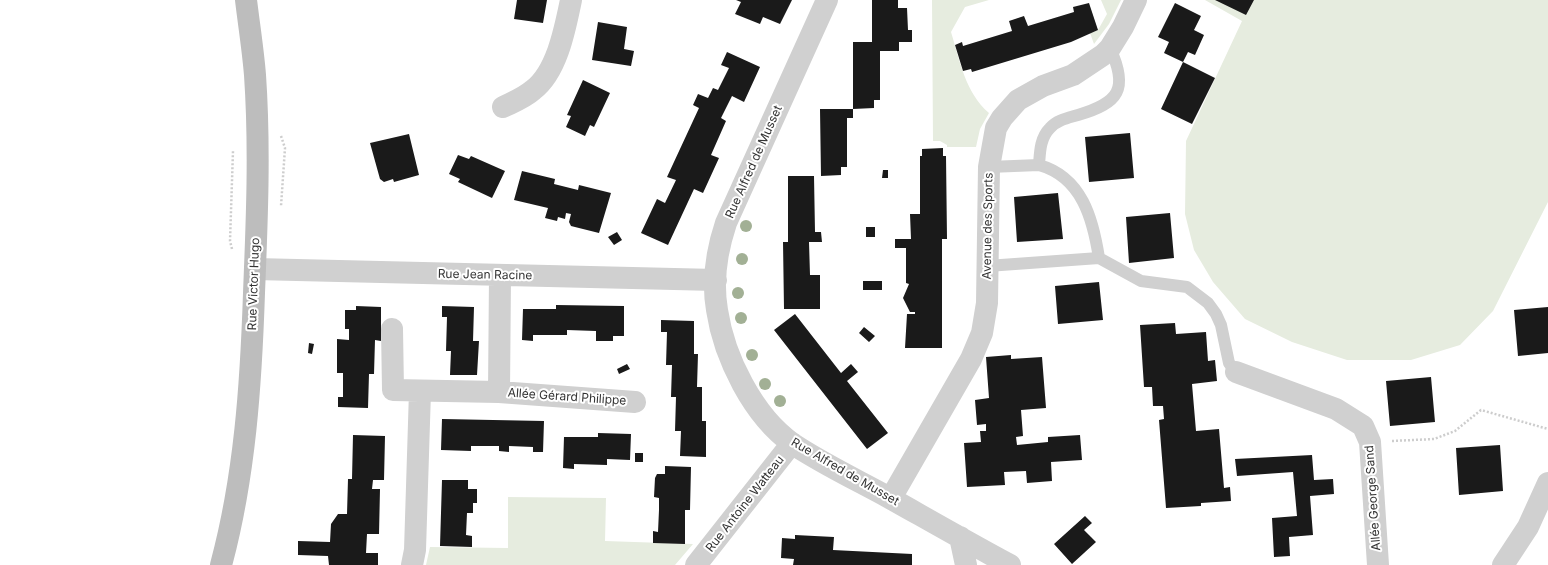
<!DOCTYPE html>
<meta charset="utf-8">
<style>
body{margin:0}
canvas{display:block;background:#fff}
</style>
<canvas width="1548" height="565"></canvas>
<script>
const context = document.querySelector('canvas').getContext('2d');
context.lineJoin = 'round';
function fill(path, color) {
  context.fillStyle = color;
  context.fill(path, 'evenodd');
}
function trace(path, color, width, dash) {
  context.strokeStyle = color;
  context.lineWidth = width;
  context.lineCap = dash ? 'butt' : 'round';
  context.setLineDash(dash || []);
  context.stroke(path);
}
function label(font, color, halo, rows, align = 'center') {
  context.font = font + ' Inter,sans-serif';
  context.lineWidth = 4;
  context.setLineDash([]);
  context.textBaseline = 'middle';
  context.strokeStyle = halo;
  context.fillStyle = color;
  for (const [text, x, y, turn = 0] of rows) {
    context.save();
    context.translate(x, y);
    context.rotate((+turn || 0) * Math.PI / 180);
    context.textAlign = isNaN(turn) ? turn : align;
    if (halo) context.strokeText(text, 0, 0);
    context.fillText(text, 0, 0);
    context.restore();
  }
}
fill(new Path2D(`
 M932 0H989L965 7 951 32C960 61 965 92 989 113L980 129 976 147H947V145L940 141H933Z
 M1101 0H1121L1109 24 1094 44 1090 33 1098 30 1107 14Z
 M1205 0H1548V202L1493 311 1460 345 1411 360H1347L1292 342 1245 319 1213 282 1194 250 1185 214 1186 141 1242 21Z
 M508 497 606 498 605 541 693 544 675 565H426L430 547 508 548Z`), '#e6ecdf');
fill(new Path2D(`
 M517 0H547L543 23 514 19Z
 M736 0H792L780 24 763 17 760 24 735 14 741 2Z
 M872 0H898V8H907L908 30H912V42H899V51H880V100H874V108L853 109V42H872Z
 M1215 0H1254L1246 15Z
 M1089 3 1098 30 1071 42 972 72 971 69 963 71 955 45 962 42 963 46 1012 31 1009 21 1024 16 1028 26 1074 12 1073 7Z
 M1175 3 1201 16 1194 30 1204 35 1195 55 1188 52 1183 62 1164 53 1169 42 1158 37Z
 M598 22 627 27 624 49 634 51 631 66 592 60Z
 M727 52 760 67 744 102 732 96 721 118 726 121 711 155 719 158 703 193 694 189 668 245 641 233 657 199 665 203 676 180 667 177 699 108 693 105 698 94 708 98 713 88 718 90 729 68 721 65Z
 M1183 62 1215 78 1192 124 1161 109Z
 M583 80 610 93 594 127 590 125 585 136 566 127 571 116 567 115Z
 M820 109H853V118H847V167H841V175L821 176Z
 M1130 133 1134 178 1089 182 1085 137Z
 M409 134 419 175 394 182 393 179 384 182 380 179 370 143Z
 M943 148V156H946L947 239H942V348H905L907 314H915V312H910L903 298 909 284 906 283V248H895V239H911L910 214H920V156H922V149Z
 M458 155 469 159 471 156 505 171 492 198 458 182 460 179 449 174Z
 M883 170H888V178H882Z
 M522 171 555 179 554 184 578 190 579 185 611 193 599 233 571 226 569 222 571 214 566 213 565 219 558 217 557 221 545 218 548 208 514 200Z
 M788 176H814L815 232H821L822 242H809L810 275H820V309H784L783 242H788Z
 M1058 193 1063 239 1017 242 1014 197Z
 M1170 213 1174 258 1129 263 1126 217Z
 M866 227H875V237H866Z
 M617 232 622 240 614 245 608 237Z
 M863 281H882V290H863Z
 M1099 282 1103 320 1058 324 1055 286Z
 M556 305 624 306V336H613V341H596V331L567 330V335H533V341L522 340 523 309H556Z
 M356 306 381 307V341L375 340 374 374H369L368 408 338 407V397H343V373H337V339L349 340V329H345V310H356Z
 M442 306 474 307 473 341H479L477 375H450L451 351H446L447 317H442Z
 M1548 307V353L1518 356 1514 310Z
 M795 314 841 373 851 364 858 372 847 381 888 433 867 449 774 330Z
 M661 320 694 321V354H698L697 387H702V421H706V457L680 456 681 431H675L676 397H671L672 365H666L667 332H661Z
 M1175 323 1176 334 1206 332 1208 361 1215 360 1217 381 1192 384 1196 431 1219 429 1224 488 1230 487 1231 501 1201 503V506L1166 508 1159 420 1164 419 1163 406H1153L1152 387H1144L1140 325Z
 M864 327 875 336 869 342 859 333Z
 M309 343 314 344 312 354 308 353Z
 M1011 355V359L1042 357 1046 408 1021 410 1023 436 1016 437 1017 445 1048 442V437L1080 435 1082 460 1051 462 1052 481 1027 483 1026 471 1004 472 1005 485 967 487 964 443 981 442 980 431H986V424L977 425 975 400 989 398 986 357Z
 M627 364 630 369 619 374 617 369Z
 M1431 377 1435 422 1390 426 1386 381Z
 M442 419 544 421 543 452H533V447L509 446V452L499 451V446H471V451L441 450Z
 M598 433 631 434 630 460 607 459V465L574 464V469L563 468 564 437H598Z
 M353 435 385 436 384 480H373L372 489H380L379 534H367L366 553H378V565H329L328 556 298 555V541L330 542 331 524 338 514H347L348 479H352Z
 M1500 445 1503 491 1459 495 1456 448Z
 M635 453H643V462H635Z
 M1312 455 1314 480 1333 479 1334 494 1310 496 1313 535 1289 537 1290 556 1274 557 1272 518 1297 516 1293 472 1237 476 1235 459Z
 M665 466 691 467 690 510H685V544L653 543V531L658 532 659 510V498L654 497 655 478 657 474H665Z
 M442 480H468V489H477V503H473V513H467L466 535 472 536V547L440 546Z
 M1085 516 1092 523 1084 530 1096 542 1072 564 1054 544Z
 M795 535 834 537 833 550 912 554V565H793L794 559 781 558 782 538 795 539Z`), '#1a1a1a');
trace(new Path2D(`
 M281 136 285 148 281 206
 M232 249 230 241 233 151
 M1392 441 1434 439 1455 431 1481 410 1548 429`), '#cdcdcd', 2.5, [2, 2]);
trace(new Path2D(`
 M1039 165C1082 177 1093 219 1099 258
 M989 167 1039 165C1040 152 1040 138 1050 128 1057 120 1068 118 1078 115 1119 103 1129 89 1110 48
 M987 266 1099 258 1141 281 1187 287 1208 303 1216 314 1221 325 1229 363 1236 372`), '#d0d0d0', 12);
trace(new Path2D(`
 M827 0 726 223C717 250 712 281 717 310 724 357 753 416 793 444 823 464 857 480 888 497 929 520 969 543 1010 565
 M503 107C513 102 524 98 533 90 557 72 565 29 571 0
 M255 269 716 280
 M392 329 393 390 499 392 635 402
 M1236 372 1336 409 1363 426 1370 442 1378 565
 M499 392 500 275
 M891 498 971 359 982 333 987 303 989 167 996 128 1002 118 1018 100 1043 86 1073 75 1103 55 1110 48 1123 27 1136 0
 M960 537 966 565
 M412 565 415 550 420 391
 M696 565 792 443
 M1503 565 1528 527 1548 483`), '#d0d0d0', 22);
trace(new Path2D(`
 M221 565C245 476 251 384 254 293 257 220 260 147 255 75 253 50 249 25 246 0`), '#bdbdbd', 22);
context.fillStyle = '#a2b095';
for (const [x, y] of [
 [746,226],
 [742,259],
 [738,293],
 [741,318],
 [752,355],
 [765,384],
 [780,401]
]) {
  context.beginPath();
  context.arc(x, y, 6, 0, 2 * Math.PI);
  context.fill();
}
label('12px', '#333', '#fff', [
 ["Rue Alfred de Musset",754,162,-66],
 ["Avenue des Sports",988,226,-89],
 ["Rue Jean Racine",485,275,1],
 ["Rue Victor Hugo",254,284,-88],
 ["Allée Gérard Philippe",567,397,4],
 ["Rue Alfred de Musset",845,472,30],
 ["Allée George Sand",1373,498,-94],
 ["Rue Antoine Watteau",745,504,-52]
]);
</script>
